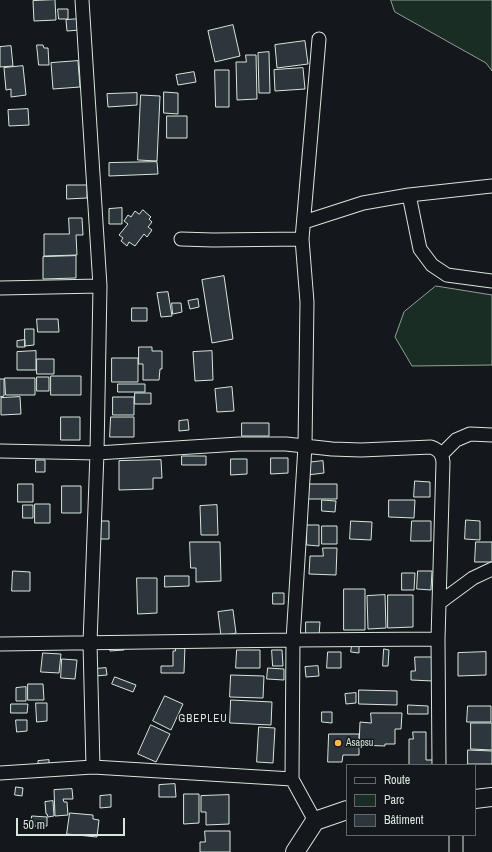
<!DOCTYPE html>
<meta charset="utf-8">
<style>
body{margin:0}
#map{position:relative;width:492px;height:852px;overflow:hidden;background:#14181c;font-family:"Archivo Narrow",sans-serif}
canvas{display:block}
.legend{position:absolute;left:346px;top:764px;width:130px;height:72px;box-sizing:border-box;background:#14181c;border:1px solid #626a69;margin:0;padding:5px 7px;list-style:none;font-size:12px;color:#d8e6dc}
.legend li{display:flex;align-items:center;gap:8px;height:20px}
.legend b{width:20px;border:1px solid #626a69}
.scale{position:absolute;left:16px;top:818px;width:109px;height:18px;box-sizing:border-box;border:2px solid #d8e6dc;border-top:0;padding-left:5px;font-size:12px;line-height:14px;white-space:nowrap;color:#d8e6dc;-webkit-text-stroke:3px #14181c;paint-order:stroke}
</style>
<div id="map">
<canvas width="492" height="852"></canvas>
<ul class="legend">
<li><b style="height:5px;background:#14181c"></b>Route</li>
<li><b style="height:11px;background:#1a2d24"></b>Parc</li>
<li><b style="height:11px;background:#2c363c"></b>Bâtiment</li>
</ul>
<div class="scale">50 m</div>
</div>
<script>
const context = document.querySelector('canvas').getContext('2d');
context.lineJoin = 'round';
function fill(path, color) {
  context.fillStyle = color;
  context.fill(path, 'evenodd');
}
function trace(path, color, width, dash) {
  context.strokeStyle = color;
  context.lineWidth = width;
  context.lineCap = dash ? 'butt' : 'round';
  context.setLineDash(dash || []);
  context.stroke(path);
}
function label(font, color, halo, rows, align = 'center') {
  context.font = font + ' "Archivo Narrow",sans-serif';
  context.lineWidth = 3;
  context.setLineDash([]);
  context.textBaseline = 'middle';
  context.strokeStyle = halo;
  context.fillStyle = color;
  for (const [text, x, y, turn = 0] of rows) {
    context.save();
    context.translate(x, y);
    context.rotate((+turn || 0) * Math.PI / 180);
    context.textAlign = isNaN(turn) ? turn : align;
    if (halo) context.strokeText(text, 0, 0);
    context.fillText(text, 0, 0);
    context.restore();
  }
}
const green = new Path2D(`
 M391 0H492V71L486 63 395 12Z
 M436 286 492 295V365L412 366 395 337 404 312Z`);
fill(green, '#1a2d24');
trace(green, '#939e99', 1);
const building = new Path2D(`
 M55 0 56 20 34 21 33 1Z
 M58 9H68V19H59Z
 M80 19V30L67 31 66 20Z
 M233 25 240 56 215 62 208 31Z
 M305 41 308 64 277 68 275 45Z
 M37 45H43L44 48H48L49 65H39Z
 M11 46 13 66 0 67V47Z
 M269 52 270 93H259L258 53Z
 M246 55H256L257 99 237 100 236 62H246Z
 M78 61 80 87 53 89 51 63Z
 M23 66 26 95 11 97V89L6 90 4 68Z
 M303 68 305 89 275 91 274 70Z
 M215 70H229V107H216Z
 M194 72 196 82 178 85 176 75Z
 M164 92 178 93V114L164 113Z
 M137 93V105L108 107 107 94Z
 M141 95 160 96 157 161 138 160Z
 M28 109 29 125 9 126 8 110Z
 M167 116H187V138H167Z
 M157 162 158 174 109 176V163Z
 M67 185H87V198L67 199Z
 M122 208V224H109V209Z
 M143 210 151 217 149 219 152 222 148 227 152 230 147 237 144 234 135 246 129 242 127 246 121 241 123 238 119 235 128 224 124 221 128 215 131 217 135 211 139 214Z
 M69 218H82L83 235H76L77 255 44 256V234H69Z
 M76 256V278L43 279V257Z
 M224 276 233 339 212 343 202 280Z
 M168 292 172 316 161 317 157 293Z
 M198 299 199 307 190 309 188 301Z
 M172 303H181L182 312 173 314Z
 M132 308H147V321H132Z
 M37 319H58L59 332H38Z
 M25 329H34V345L25 346Z
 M25 340V347H17V341Z
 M139 347H152V351H162V369H160L159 380H143V364H139Z
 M36 351V370H17V352Z
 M212 351 213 380 195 381 193 352Z
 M112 358H138V382H112Z
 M37 359H54V374H37Z
 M51 376H81V395H51Z
 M37 377H49V391H37Z
 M5 378H35V395H6Z
 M0 379H4V396L0 397Z
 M118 384H145V392H118Z
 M232 387 234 411 217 412 215 389Z
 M135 393H151V404H135Z
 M20 397 21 414 1 415V398Z
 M113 397H134V415H113Z
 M61 417H80V440H61Z
 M111 417H134V437H110Z
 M188 420 189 430 179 431V421Z
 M242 423H269V436H242Z
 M182 456H206V465H182Z
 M271 458H288V473L271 474Z
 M231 459H247V474L231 475Z
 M36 460H45V472H36Z
 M161 460 162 478H153V489L119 490V461Z
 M323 461 324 473 307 475 305 463Z
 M415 481 430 482V497H414Z
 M18 484H33V502H18Z
 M308 484H337V499H308Z
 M62 486H81V513H62Z
 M322 500 336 501 335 512 322 511Z
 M389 500H415L414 518 389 517Z
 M35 504H50V523H35Z
 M23 505H33V518H23Z
 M217 505 218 535H201L200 506Z
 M466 520 480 521V540L465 539Z
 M101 521H109V539H101Z
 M351 521 372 522 371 540 350 539Z
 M412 521H431V541H411Z
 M307 525H319V546L307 545Z
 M322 526H337V544H322Z
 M190 542H220L221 581 196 582V568H191Z
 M476 542H492V562H475Z
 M323 548H337L336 575 309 574 310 556H323Z
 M13 571 30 572V591H12Z
 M418 571H432L431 590 417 589Z
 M402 573H415L414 590H402Z
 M165 576H189V586L165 587Z
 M137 578H157V613L138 614Z
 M344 589H365V630H344Z
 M273 593H284V604H273Z
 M385 595 386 628 368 629 367 596Z
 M388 595H413V627L388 628Z
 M233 610 236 633 221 636 218 612Z
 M306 622H320L319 636H306Z
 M124 643V650L110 651 109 644Z
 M176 645H185L184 673H161V666H173V651H175Z
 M352 646H359V653L351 652Z
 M384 649 389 650 388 666H383Z
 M237 650H260V668H236Z
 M272 650H282L283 666H273Z
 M328 652H341V668H327Z
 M486 652V675L458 676V653Z
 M43 653 61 654 59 673 41 672Z
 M415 657H434L433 681 411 680V671H415Z
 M62 659 77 660 75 679 61 678Z
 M318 666 319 676 306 677 305 667Z
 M106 668 107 675 95 676 94 669Z
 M268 668 284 669V680L267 679Z
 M231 675 264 676 263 698 230 697Z
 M115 677 136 685 133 692 112 684Z
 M28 684H43L44 700H28Z
 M26 687V701H16V688Z
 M359 690 397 691V705L359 704Z
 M356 693V703L346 704 345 694Z
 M165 696 183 704 171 730 153 721Z
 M231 700 272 702 271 725 230 723Z
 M36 703H47V721L37 722Z
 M11 704H28L27 713H11Z
 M408 705 428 706V714H408Z
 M468 706H491V722H467Z
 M322 712H332V723L322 722Z
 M371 713H402L401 729H395V744H385V746L359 745 360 722 371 723Z
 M16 720H27V731L17 732Z
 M471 723H492V750L471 749Z
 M151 725 170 734 156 762 138 754Z
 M259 727 275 728 273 763 257 762Z
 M413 732H426V760H434V765H409V739H413Z
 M329 734H359V755H343L342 762H328Z
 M468 750 492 751V764H468Z
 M49 760V765H38V761Z
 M175 784 176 797H159V785Z
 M16 787 23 788 22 796 15 795Z
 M72 789 73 799H63L64 802H67L68 815 55 816 54 790Z
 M184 794H199V823L184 824Z
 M111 795V807L100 808V796Z
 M229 795V824L206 825V812H201V796Z
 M53 801 54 816 48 817 47 814H46L45 802Z
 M70 813 93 815V819L99 820 97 837 67 834Z
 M32 816 47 817V826H31Z
 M205 831H230V852H200V842H205Z`);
fill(building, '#2c363c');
trace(building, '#d8e6dc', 1);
const minor = new Path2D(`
 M82 0 100 286 97 453 90 643 93 767
 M409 195 420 249 432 265 447 275 492 281
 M304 222 363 203 409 195 492 186
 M181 239 213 240 302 239
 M0 288 100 286
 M0 451 97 453 239 444H286L332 449 361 450 431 447C439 450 442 453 443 462L438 639 439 765
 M442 454 456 440 470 434 492 435
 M439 603 473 578 492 569
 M0 644 293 640 438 639
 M0 773 93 767 292 779
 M315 821 292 779 293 640 305 446 307 302 302 239 319 39
 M456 835V852`);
const secondary = new Path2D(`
 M475 799 492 797
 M295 852 315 821 347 810`);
trace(minor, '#d8e6dc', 15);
trace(secondary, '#d8e6dc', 20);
trace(minor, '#14181c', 13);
trace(secondary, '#14181c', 18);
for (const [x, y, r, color] of [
 [338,743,4,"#ffb74d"]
]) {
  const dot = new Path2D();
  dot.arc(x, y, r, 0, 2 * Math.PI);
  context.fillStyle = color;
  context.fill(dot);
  trace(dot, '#14181c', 1.5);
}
label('10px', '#d8e6dc', '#14181c', [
 ["Asapsu",346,743]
], 'left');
context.letterSpacing = '1px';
label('11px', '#d8e6dc', '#14181c', [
 ["GBEPLEU",203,719]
]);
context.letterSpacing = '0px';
</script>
